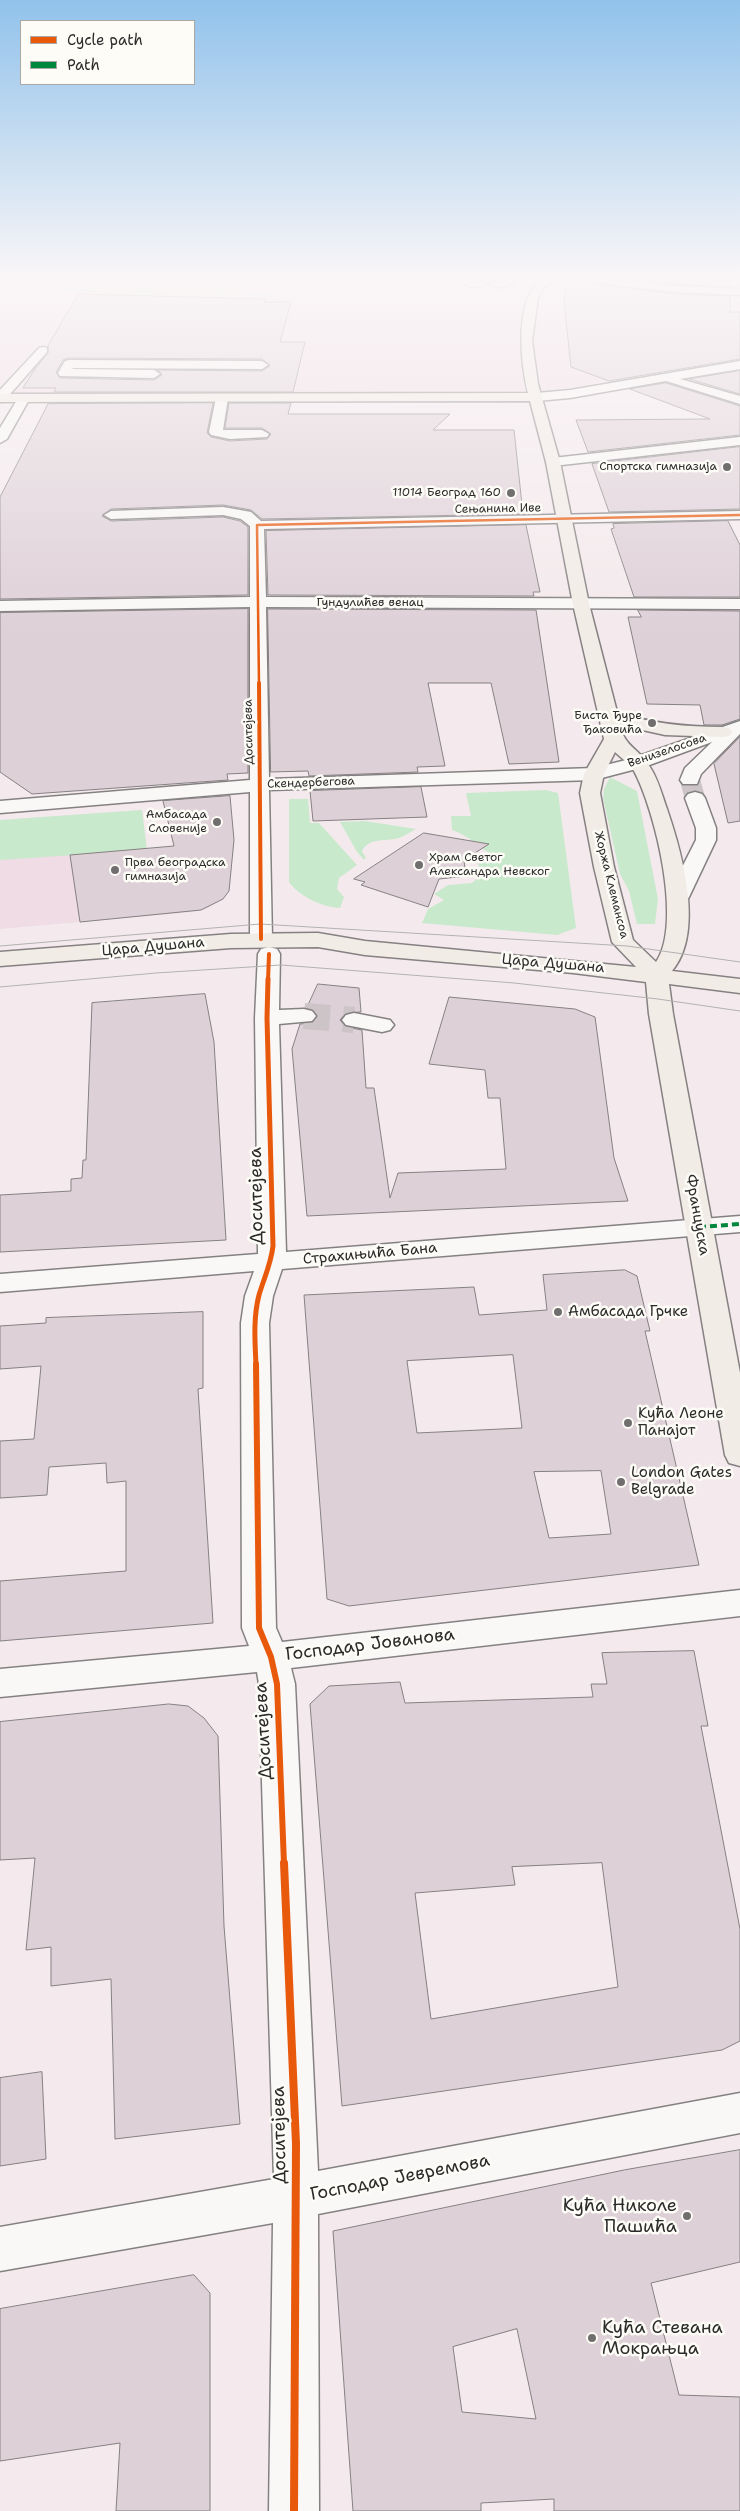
<!DOCTYPE html>
<meta charset="utf-8">
<style>
body{margin:0}
#map{position:relative;width:740px;height:2511px;overflow:hidden;background:#f4eaed;font-family:"Shantell Sans",sans-serif}
canvas{display:block}
.legend{position:absolute;left:20px;top:20px;width:175px;height:65px;box-sizing:border-box;background:#fdfcf7;border:1px solid #a9a8a5;margin:0;padding:6px 9px;list-style:none;font-size:15px;color:#2b2b2b}
.legend li{display:flex;align-items:center;gap:10px;height:25px}
.legend b{width:25px;border:1px solid #a9a8a5}
</style>
<div id="map">
<canvas width="740" height="2511"></canvas>
<ul class="legend">
<li><b style="height:6px;background:#e8590c"></b>Cycle path</li>
<li><b style="height:6px;background:#00873e"></b>Path</li>
</ul>
</div>
<script>
const context = document.querySelector('canvas').getContext('2d');
context.lineJoin = 'round';
function fill(path, color) {
  context.fillStyle = color;
  context.fill(path, 'evenodd');
}
function trace(path, color, width, dash) {
  context.strokeStyle = color;
  context.lineWidth = width;
  context.lineCap = dash ? 'butt' : 'round';
  context.setLineDash(dash || []);
  context.stroke(path);
}
function label(font, color, halo, rows, align = 'center') {
  context.font = font + ' "Shantell Sans",sans-serif';
  context.lineWidth = 5;
  context.setLineDash([]);
  context.textBaseline = 'middle';
  context.strokeStyle = halo;
  context.fillStyle = color;
  for (const [text, x, y, turn = 0] of rows) {
    context.save();
    context.translate(x, y);
    context.rotate((+turn || 0) * Math.PI / 180);
    context.textAlign = isNaN(turn) ? turn : align;
    if (halo) context.strokeText(text, 0, 0);
    context.fillText(text, 0, 0);
    context.restore();
  }
}
fill(new Path2D(`
 M0 279H740V359L551 391 482 394H0Z
 M142 810 143 849 233 848 229 891 223 899 206 909 193 912 0 929V820Z`), '#efdce4');
fill(new Path2D(`
 M0 284 275 292V297L0 290Z
 M610 777 637 791 658 899 655 924H637L629 891 620 874 603 798 604 789Z
 M546 790 558 793 576 928 557 935 422 923 428 909 444 900 434 894 448 885 472 883 483 873 478 864 489 853C474 843 470 837 452 830L451 816H471L466 793Z
 M289 799H308L310 823H319L357 865 339 878 337 889 344 897 340 908C322 907 300 897 289 882Z
 M142 810 147 850 0 860V820Z
 M365 821 416 829C410 832 402 838 395 839 383 841 369 838 362 851L366 858 364 860 357 852 340 822Z`), '#c9e9cd');
const building = new Path2D(`
 M635 279 729 280V287L673 284Z
 M568 282 591 283 673 294 730 296V312H740V359L609 381 571 367 564 302Z
 M79 294 267 299 264 302H291L280 342H305L293 392H54L56 388H23L35 369 48 353V346ZM69 358 262 359 270 366 262 371 158 370 162 375 154 380 60 378 56 372 63 360Z
 M740 371V394L689 379Z
 M666 383 740 406V435L588 452 576 420 710 419 630 389Z
 M213 403 207 433 211 437 230 441 267 439 271 434 262 428H225L229 403H291L288 414H450L433 430H514L523 514 262 519 251 510 223 505 111 509 102 516 111 521 223 517 240 521 248 527V595L0 599V497L48 404Z
 M740 447V509L609 512 592 464Z
 M728 521 740 545V597H634L611 529 614 528 613 524Z
 M526 525 540 592H533L534 596 268 595 266 531Z
 M248 609V773L227 774 228 780 32 794 0 772V613Z
 M268 609 536 610 559 762 509 764 491 683H428L445 766 417 767 418 772 309 776 308 771 271 772Z
 M638 610 740 611V719L722 725H704L700 705 647 704 628 617H641Z
 M740 737V821L728 823 714 764Z
 M421 787 427 817 313 821 310 791Z
 M230 796 234 840 229 891 223 899 201 910 80 922 70 855 174 846 163 801Z
 M424 833 489 844 464 860 466 876 439 879 428 907 361 885 365 882 354 879Z
 M318 984 359 988 361 1012 346 1013 340 1020 346 1027 362 1030 366 1088H374L390 1198 398 1173 506 1169 500 1098H488L485 1070 429 1064 449 997 575 1009 595 1017 614 1158 628 1201 307 1216 292 1049 300 1024 312 1023 317 1017 313 1010 307 1008Z
 M205 994 214 1042 226 1240 0 1252V1195L71 1191V1179L82 1178 83 1160H86L92 1003Z
 M625 1270 637 1276 650 1331H645L699 1565 349 1606 327 1599 304 1295 474 1287 479 1315 547 1310 543 1275ZM513 1355 522 1428 417 1433 407 1361ZM601 1471 611 1534 549 1538 534 1472Z
 M203 1312V1388L198 1389 213 1623 0 1641V1581L126 1571V1481L107 1483 106 1463 49 1467 47 1495 0 1498V1441L34 1439 41 1366 0 1369V1326L46 1323V1318Z
 M694 1651 708 1726H701L740 1929V2041L722 2050 342 2106 310 1704 329 1686 400 1682 405 1703 593 1697 591 1684H607L602 1653ZM602 1863 618 1987 431 2019 415 1893 515 1885 512 1867Z
 M169 1704 188 1706 204 1718 218 1736 224 1926 240 2124 115 2139 111 1979 51 1986V1947L26 1950 35 1858 0 1860V1722Z
 M42 2072 46 2159 0 2166V2078Z
 M740 2150V2262L651 2283 679 2395 740 2397V2511H554V2499L481 2503V2511H353L333 2231 624 2170ZM517 2329 536 2419 462 2412 453 2347Z
 M194 2275 210 2293V2511H116L120 2443 0 2461V2309Z`);
fill(building, '#ded0d7');
trace(building, '#858182', 1);
trace(new Path2D(`
 M690 780 695 798`), '#ccc4c6', 20, [20, 10]);
trace(new Path2D(`
 M304 1016 354 1020`), '#ccc4c6', 26, [26, 13]);
const minor = new Path2D(`
 M462 279H472L487 284C482 289 472 287 465 285Z
 M503 279H513V283C508 288 495 289 490 284Z
 M43 347 47 348V352L4 401 0 402V390L39 348Z
 M69 360 262 361 268 365 262 369 73 368 72 369 154 370 160 374 154 378 60 376 58 373 65 361Z
 M740 361V369L680 379 740 396V404L666 381 570 398 537 401 531 397 537 393 570 390Z
 M24 394 30 398 7 439 0 443V428L20 395Z
 M222 394 228 398 223 430H262L269 434 267 437 230 439 211 435 209 432 216 398Z
 M740 437V445L553 466 546 462 553 458Z
 M223 507 251 512 261 521 740 511V519L264 529 266 597 740 599V609L266 607 269 779 594 768 630 759 740 721V734L701 774 697 784H683L680 780 685 768 712 742 644 767 594 780 269 790 272 939 269 944 261 946 253 944 250 939V792L0 813V801L250 780V607L0 611V601L250 597V526L241 519 223 515 111 519 104 515 111 511Z
 M695 792 702 794 705 798 716 828V840L689 897 686 902 678 903 670 902 667 897 696 840V828L685 798 688 794Z
 M269 947 277 949 280 954 279 1010 304 1009 312 1011 316 1016 312 1021 279 1024 286 1252 740 1216V1232L282 1269 273 1296 269 1323 276 1628 282 1642 740 1590V1616L291 1668 295 1684 318 2171 740 2093V2133L318 2214 319 2511H269L273 2223 0 2271V2227L274 2179 259 1684 257 1672 0 1697V1669L249 1646 242 1628 241 1323 245 1296 254 1271 0 1292V1274L258 1254 255 1018 258 954 261 949Z
 M354 1013 390 1020 394 1025 390 1030 382 1032 346 1025 342 1020 346 1015Z`);
const major = new Path2D(`
 M543 279H555L544 287 538 298 532 341 538 384 560 462 589 604 617 712C652 724 686 727 723 727L729 728 732 732 729 736 723 737 665 735 620 725C624 747 640 749 650 767 658 779 662 795 667 809 682 853 705 932 672 971L740 979V993L669 984 673 1014 740 1373V1466L729 1463 725 1455 649 1014 646 982 573 973 365 955 318 947 231 948 0 966V952L231 934 318 933 365 941 636 967 612 942 594 867 580 793 584 774 604 739 573 604 546 462 530 401 0 402V394L528 393C521 364 513 297 543 279ZM615 752C621 758 630 764 634 771 655 810 683 924 656 962L633 940 614 867 600 793 604 774Z
 M588 279H616L673 286 740 289V295L673 292 593 282Z`);
trace(minor, '#858182', 3);
trace(major, '#858182', 3);
fill(minor, '#faf8f7');
fill(major, '#f1ece5');
trace(new Path2D(`
 M0 946 260 924 627 946 740 962
 M0 987 156 973 281 965 514 983 658 999 740 1011`), '#b3b1b1', 1);
trace(new Path2D(`
 M211 279H308`), '#00873e', 2, [3, 2]);
trace(new Path2D(`
 M699 1227 740 1224`), '#00873e', 4, [7, 4]);
trace(new Path2D(`
 M259 684 257 525 740 515`), '#e8590c', 2.5);
trace(new Path2D(`
 M259 683 261 939
 M268 981 269 954`), '#e8590c', 4);
trace(new Path2D(`
 M256 1365C255 1342 253 1318 259 1295 264 1278 271 1264 273 1246L267 1018 268 979`), '#e8590c', 5);
trace(new Path2D(`
 M256 1364 259 1628 271 1657 277 1684 284 1864`), '#e8590c', 6);
trace(new Path2D(`
 M284 1863 296 2144 294 2511`), '#e8590c', 8);
const sky = context.createLinearGradient(0, 0, 0, 630);
sky.addColorStop(0, '#91c2eb');
sky.addColorStop(0.44, '#faf6f7');
sky.addColorStop(1, '#faf6f700');
context.fillStyle = sky;
context.fillRect(0, 0, 740, 630);
for (const [x, y, r, color] of [
 [727,467,5,"#716e6f"],
 [511,493,5,"#716e6f"],
 [652,723,5,"#716e6f"],
 [217,822,5,"#716e6f"],
 [419,865,5,"#716e6f"],
 [115,870,5,"#716e6f"],
 [558,1312,5,"#716e6f"],
 [628,1423,5,"#716e6f"],
 [621,1482,5,"#716e6f"],
 [687,2216,5,"#716e6f"],
 [592,2338,5,"#716e6f"]
]) {
  const dot = new Path2D();
  dot.arc(x, y, r, 0, 2 * Math.PI);
  context.fillStyle = color;
  context.fill(dot);
  trace(dot, '#fdfcf7', 2);
}
label('12px', '#2b2b2b', '#fdfcf7', [
 ["Спортска гимназија",717,467],
 ["11014 Београд 160",501,493],
 ["Биста Ђуре",642,716],
 ["Ђаковића",642,730],
 ["Амбасада",207,815],
 ["Словеније",207,829],
 ["Храм Светог",429,858,"left"],
 ["Александра Невског",429,872,"left"],
 ["Прва београдска",125,863,"left"],
 ["гимназија",125,877,"left"]
], 'right');
label('12px', '#2b2b2b', '#fdfcf7', [
 ["Сењанина Иве",498,509,-1],
 ["Гундулићев венац",370,603],
 ["Доситејева",249,732,-91],
 ["Венизелосова",667,751,-19],
 ["Скендербегова",311,783,-2],
 ["Жоржа Клемансоа",611,885,76]
]);
label('15px', '#2b2b2b', '#fdfcf7', [
 ["Цара Душана",153,947,-5],
 ["Цара Душана",553,964,5],
 ["Француска",697,1215,80],
 ["Страхињића Бана",370,1254,-5]
]);
label('15px', '#2b2b2b', '#fdfcf7', [
 ["Амбасада Грчке",568,1312],
 ["Кућа Леоне",638,1414],
 ["Панајот",638,1431],
 ["London Gates",631,1473],
 ["Belgrade",631,1490]
], 'left');
label('18px', '#2b2b2b', '#fdfcf7', [
 ["Доситејева",257,1196,-91],
 ["Господар Јованова",370,1645,-7],
 ["Доситејева",264,1731,-93],
 ["Доситејева",280,2135,-91],
 ["Господар Јевремова",400,2178,-11]
]);
label('18px', '#2b2b2b', '#fdfcf7', [
 ["Кућа Николе",677,2206],
 ["Пашића",677,2227],
 ["Кућа Стевана",602,2328,"left"],
 ["Мокрањца",602,2349,"left"]
], 'right');
</script>
